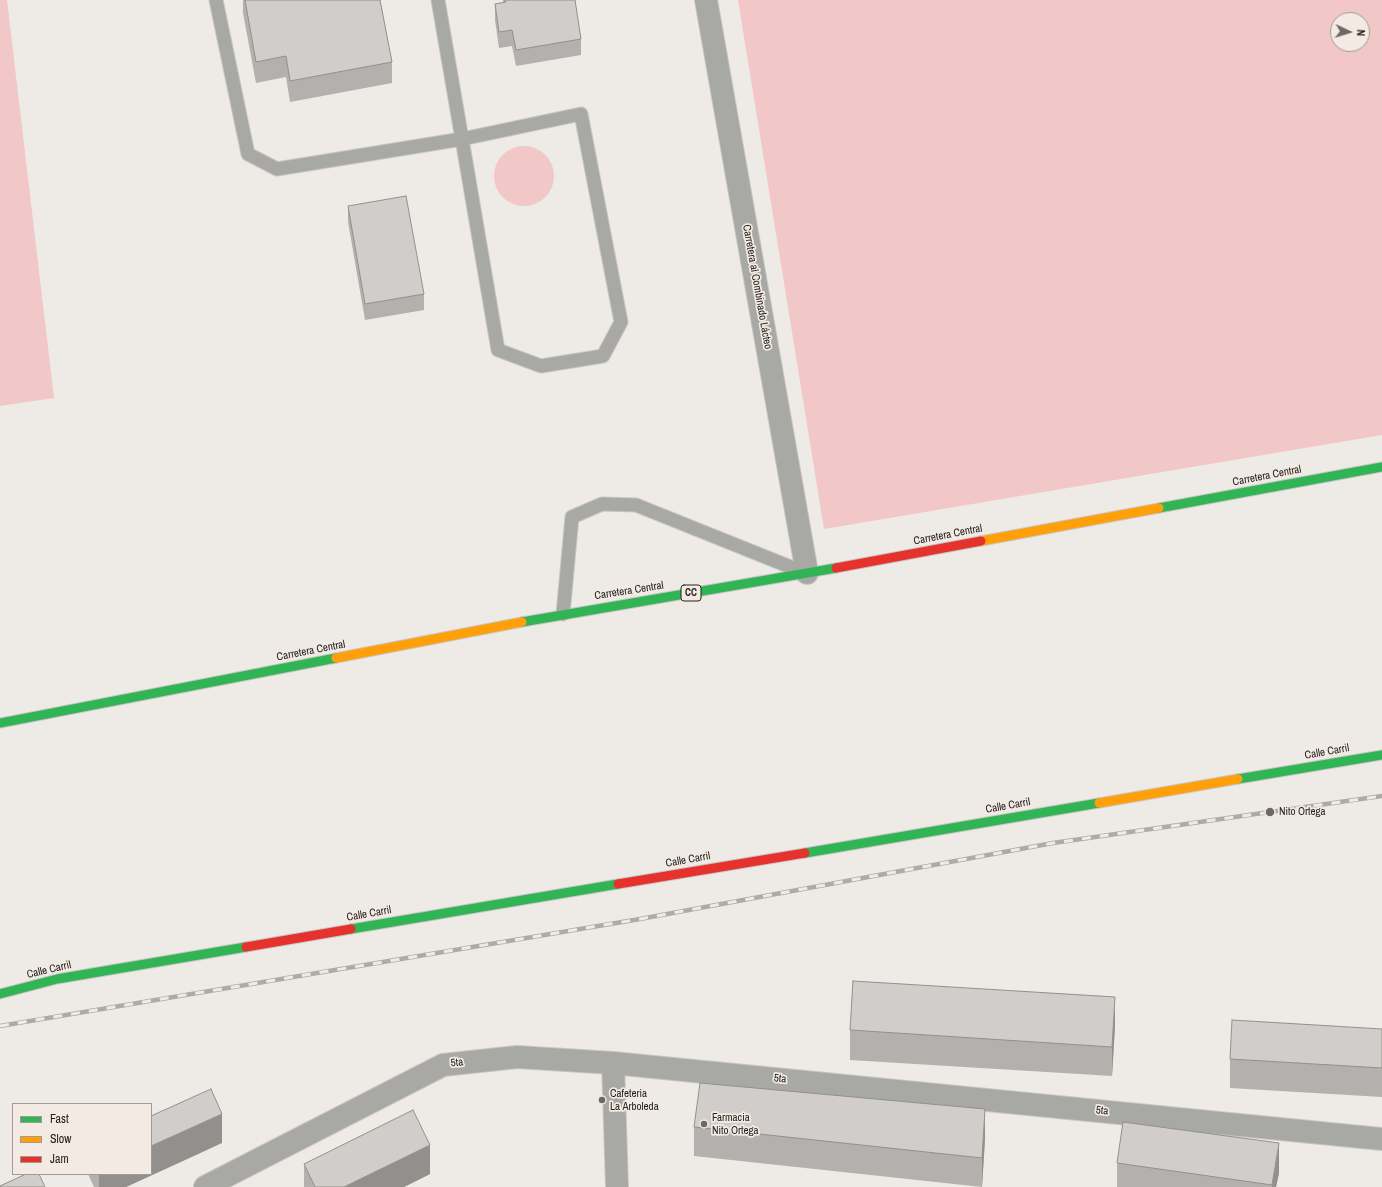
<!DOCTYPE html>
<html>
<head>
<meta charset="utf-8">
<style>
	body { margin:0 }
	#map { position:relative; width:1382px; height:1187px; overflow:hidden; background:#eeeae6; font-family:"Archivo Narrow",sans-serif }
	canvas { display:block }
	.legend { position:absolute; left:12px; top:1103px; width:140px; height:72px; box-sizing:border-box; background:#f2eae3; border:1px solid #a09a95; margin:0; padding:5px 7px; list-style:none; font-size:12px; color:#25221f }
	.legend li { display:flex; align-items:center; gap:8px; height:20px }
	.legend b { width:20px; border:1px solid #a09a95 }
	.north { position:absolute; left:1330px; top:12px; width:40px; height:40px; box-sizing:border-box; background:#f2eae3; border:1px solid #a09a95; border-radius:50%; rotate:94deg; font-size:11px; font-weight:700; line-height:16px; text-align:center; color:#25221f }
	.north::after { content:''; display:block; margin:auto; width:14px; height:18px; background:#6b6865; clip-path:polygon(50% 0,100% 100%,50% 72%,0 100%) }
</style>
</head>
<body>
<div id="map">
<canvas width="1382" height="1187"></canvas>
<ul class="legend">
<li><b style="height:5px;background:#30b455"></b>Fast</li>
<li><b style="height:5px;background:#ff9f0a"></b>Slow</li>
<li><b style="height:5px;background:#e5322d"></b>Jam</li>
</ul>
<div class="north">N</div>
</div>
<script>
const context = document.querySelector('canvas').getContext('2d');
context.lineJoin = 'round';
function fill(path, color) {
  context.fillStyle = color;
  context.fill(path, 'evenodd');
}
function shape(rows) {
  const path = new Path2D();
  for (const r of rows) {
    if (r.length === 3) {
      path.moveTo(r[0] + r[2], r[1]);
      path.arc(r[0], r[1], r[2], 0, 2 * Math.PI);
      continue;
    }
    path.moveTo(r[0], r[1]);
    for (let i = 2; i < r.length; i += 2) path.lineTo(r[i], r[i + 1]);
  }
  return path;
}
function stroke(path, color, width, dash) {
  context.strokeStyle = color;
  context.lineWidth = width;
  context.lineCap = dash ? 'butt' : 'round';
  context.setLineDash(dash || []);
  context.stroke(path);
}
function write(font, color, halo, rows, align = 'center') {
  context.font = font + ' "Archivo Narrow",sans-serif';
  context.lineWidth = 3.5;
  context.setLineDash([]);
  context.textBaseline = 'middle';
  context.strokeStyle = halo;
  context.fillStyle = color;
  for (const [text, x, y, turn = 0] of rows) {
    context.save();
    context.translate(x, y);
    context.rotate((+turn || 0) * Math.PI / 180);
    context.textAlign = isNaN(turn) ? turn : align;
    if (halo) context.strokeText(text, 0, 0);
    context.fillText(text, 0, 0);
    context.restore();
  }
}
fill(shape([
	[0,0,7,0,54,398,0,406],
	[738,0,1382,0,1382,435,824,529],
	[1338,20,1362,20,1362,44,1338,44],
	[524,176,30]
]), '#f2c7c7');
const lane = shape([
	[216,0,248,154,277,169,462,139,581,114,621,322,603,356,541,366,498,350,462,139,438,0],
	[563,614,572,517,602,504,636,505,803,572]
]);
const street = shape([
	[706,0,807,573],
	[613,1063,617,1187],
	[205,1187,443,1065,517,1057,613,1063,1382,1139]
]);
const fast = shape([
	[1159,508,1382,467],
	[522,622,836,568],
	[0,723,336,658],
	[1238,779,1382,755],
	[805,853,1099,803],
	[351,929,618,884],
	[0,994,57,979,246,947]
]);
const slow = shape([
	[981,541,1159,508],
	[336,658,522,622],
	[1099,803,1238,779]
]);
const jam = shape([
	[836,568,981,541],
	[618,884,805,853],
	[246,947,351,929]
]);
stroke(lane, '#c9c6c3', 15);
stroke(street, '#c9c6c3', 24);
stroke(fast, '#c9c6c3', 11);
stroke(slow, '#c9c6c3', 11);
stroke(jam, '#c9c6c3', 11);
stroke(lane, '#a8a8a5', 13);
stroke(street, '#a8a8a5', 22);
stroke(fast, '#30b455', 9);
stroke(slow, '#ff9f0a', 9);
stroke(jam, '#e5322d', 9);
const rail = shape([
	[0,1026,640,919,1053,843,1382,796]
]);
stroke(rail, '#adaaa8', 4.5);
stroke(rail, '#f2eae3', 3, [9]);
fill(shape([
	[243,0,380,0,392,62,392,83,290,102,286,77,256,83,243,13],
	[503,0,575,0,581,39,581,55,516,66,512,46,499,48,495,20,495,4,503,3],
	[348,206,424,294,424,310,365,320,348,222],
	[1115,1026,1112,1076,850,1060,850,1030],
	[1382,1029,1382,1097,1230,1088,1230,1059],
	[694,1127,985,1139,982,1187,694,1156],
	[222,1143,126,1187,94,1187,88,1174,151,1174],
	[1117,1163,1279,1173,1276,1187,1117,1187],
	[304,1164,430,1174,404,1187,304,1187]
]), '#b4b0ae');
fill(shape([
	[1115,997,1115,1026,1112,1076,1112,1047],
	[985,1109,985,1139,982,1187,982,1158],
	[222,1114,222,1143,126,1187,99,1187,99,1174,151,1174,151,1146],
	[1279,1143,1279,1173,1276,1187,1272,1187],
	[430,1145,430,1174,404,1187,344,1187]
]), '#92908d');
const building = shape([
	[245,0,380,0,392,62,290,81,286,56,256,62,245,0],
	[505,0,575,0,581,39,516,50,512,30,499,32,495,4,506,2,505,0],
	[406,196,424,294,365,304,348,206,406,196],
	[853,981,1115,997,1112,1047,850,1030,853,981],
	[1232,1020,1382,1029,1382,1068,1230,1059,1232,1020],
	[700,1083,985,1109,982,1158,694,1127,700,1083],
	[211,1089,222,1114,151,1146,151,1116,211,1089],
	[413,1110,430,1145,344,1187,315,1187,304,1164,413,1110],
	[1123,1122,1279,1143,1272,1185,1117,1163,1123,1122],
	[26,1174,39,1174,45,1187,0,1187,0,1186,26,1174]
]);
fill(building, '#d1cdca');
stroke(building, '#92908d', 1);
for (const [x, y, r, color] of [
	[1270,812,5,"#6b6865"],
	[602,1100,4,"#6b6865"],
	[704,1124,4,"#6b6865"]
]) {
  const dot = new Path2D();
  dot.arc(x, y, r, 0, 2 * Math.PI);
  context.fillStyle = color;
  context.fill(dot);
  stroke(dot, '#f2eae3', 1.5);
}
for (const [x, y, w] of [
	[691,593,20]
]) {
  const box = new Path2D();
  box.roundRect(x - w / 2, y - 8, w, 16, 3);
  context.fillStyle = '#f2eae3';
  context.fill(box);
  stroke(box, '#25221f', 1);
}
write('bold 10px', '#25221f', null, [
	["CC",691,593]
]);
write('11px', '#25221f', '#f2eae3', [
	["Carretera al Combinado Lácteo",757,287,80],
	["Carretera Central",1267,476,-11],
	["Carretera Central",948,535,-11],
	["Carretera Central",629,591,-9],
	["Carretera Central",311,651,-11],
	["Calle Carril",1327,752,-10],
	["Calle Carril",1008,806,-10],
	["Calle Carril",688,860,-10],
	["Calle Carril",369,914,-10],
	["Calle Carril",49,970,-13],
	["5ta",457,1063,-6],
	["5ta",780,1079,6],
	["5ta",1102,1111,6]
]);
write('11px', '#25221f', '#f2eae3', [
	["Nito Ortega",1279,812],
	["Cafeteria",610,1094],
	["La Arboleda",610,1107],
	["Farmacia",712,1118],
	["Nito Ortega",712,1131]
], 'left');
</script>
</body>
</html>
